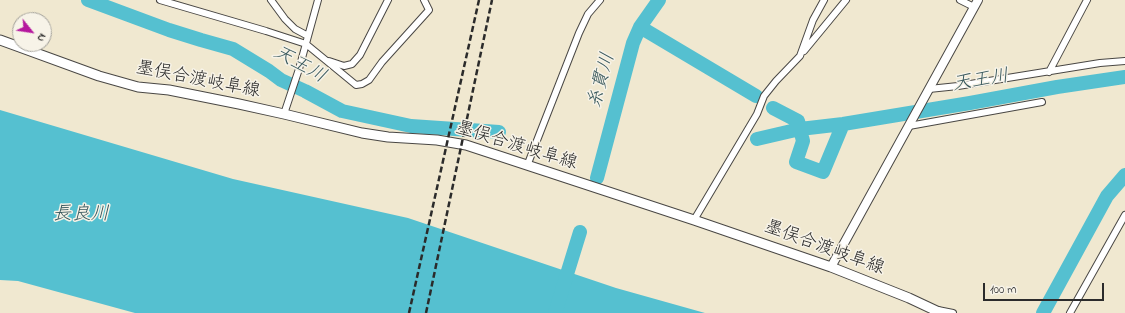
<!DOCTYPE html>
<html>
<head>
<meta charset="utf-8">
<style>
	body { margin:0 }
	#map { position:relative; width:1125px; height:313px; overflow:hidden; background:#f0e8d0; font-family:"Indie Flower",sans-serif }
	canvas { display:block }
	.north { position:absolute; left:12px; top:12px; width:40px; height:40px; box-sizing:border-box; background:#f7f3e8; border:1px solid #a5a39c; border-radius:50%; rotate:120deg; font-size:11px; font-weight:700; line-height:16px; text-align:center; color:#2b2b2b }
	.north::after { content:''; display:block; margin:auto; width:14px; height:18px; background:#b5179e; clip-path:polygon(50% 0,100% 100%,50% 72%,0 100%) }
	.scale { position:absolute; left:983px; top:283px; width:121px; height:18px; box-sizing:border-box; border:2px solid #2b2b2b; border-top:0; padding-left:5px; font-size:12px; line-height:14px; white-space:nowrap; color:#2b2b2b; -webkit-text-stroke:3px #f7f3e8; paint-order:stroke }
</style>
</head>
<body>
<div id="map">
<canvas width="1125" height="313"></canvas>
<div class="north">N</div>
<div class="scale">100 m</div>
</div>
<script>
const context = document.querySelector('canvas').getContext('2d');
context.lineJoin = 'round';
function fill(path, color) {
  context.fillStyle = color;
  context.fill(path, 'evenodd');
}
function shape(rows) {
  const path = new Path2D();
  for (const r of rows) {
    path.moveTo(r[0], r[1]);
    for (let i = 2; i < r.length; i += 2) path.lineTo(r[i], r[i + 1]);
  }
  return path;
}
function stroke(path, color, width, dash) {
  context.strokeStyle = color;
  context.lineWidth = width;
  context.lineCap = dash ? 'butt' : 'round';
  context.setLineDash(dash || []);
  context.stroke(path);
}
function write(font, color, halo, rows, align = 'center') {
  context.font = font + ' "Indie Flower","Klee One",sans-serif';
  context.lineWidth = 3;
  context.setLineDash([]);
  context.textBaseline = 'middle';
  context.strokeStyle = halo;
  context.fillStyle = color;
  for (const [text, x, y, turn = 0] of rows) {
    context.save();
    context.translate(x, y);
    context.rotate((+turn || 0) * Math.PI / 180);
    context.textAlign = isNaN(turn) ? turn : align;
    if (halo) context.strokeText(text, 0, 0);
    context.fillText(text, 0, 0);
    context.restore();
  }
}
fill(shape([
	[0,110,233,179,408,218,616,288,705,313,135,313,18,281,0,280]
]), '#55c0d0');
stroke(shape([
	[88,0,169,30,201,40,233,49,269,71,281,80,305,91,342,111,411,126,499,132],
	[640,27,756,96],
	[773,108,798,121,803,141,796,162,823,172,843,124],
	[757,139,800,129,843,124,970,103,1057,87,1125,77],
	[597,178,633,43,640,27,659,0],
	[555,313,580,232],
	[1043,313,1107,196,1125,175]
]), '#55c0d0', 14);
const minor = shape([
	[160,0,266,31,306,44,356,85,362,84,369,80,382,62,429,10,424,0],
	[271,0,285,19,295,29,308,36],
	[960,0,974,7],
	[804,51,846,0],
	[329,61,344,66,352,64,360,55,388,0],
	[1049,72,1087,0],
	[929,89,958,86,1100,63,1125,61],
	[284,114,299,69,318,0],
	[909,126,1042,102],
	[527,166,579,33,588,14,600,0],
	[694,220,757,114,764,96,776,81,800,56,813,20,824,0],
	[938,310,953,313],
	[1070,313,1125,215]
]);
const tertiary = shape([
	[831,267,978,0]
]);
const secondary = shape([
	[0,40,99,76,138,87,169,90,239,104,284,114,362,133,388,137,437,140,466,145,694,220,831,267,909,298,941,313]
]);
stroke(minor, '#494744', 8);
stroke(tertiary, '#494744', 10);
stroke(secondary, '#494744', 11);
stroke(minor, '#fff', 6);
stroke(tertiary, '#fff', 8);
stroke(secondary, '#fff', 9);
stroke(shape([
	[409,313,479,0],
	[426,313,492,0]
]), '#2b2b2b', 2.5, [6, 3]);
write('18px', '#2b2b2b', '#f7f3e8', [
	["墨俣合渡岐阜線",198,81,11],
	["墨俣合渡岐阜線",516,147,17],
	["墨俣合渡岐阜線",824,249,20]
]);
write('italic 19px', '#38585d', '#f7f3e8', [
	["天王川",299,66,29],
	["糸貫川",603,81,-75],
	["天王川",981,82,-9],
	["長良川",81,216]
]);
</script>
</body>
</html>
